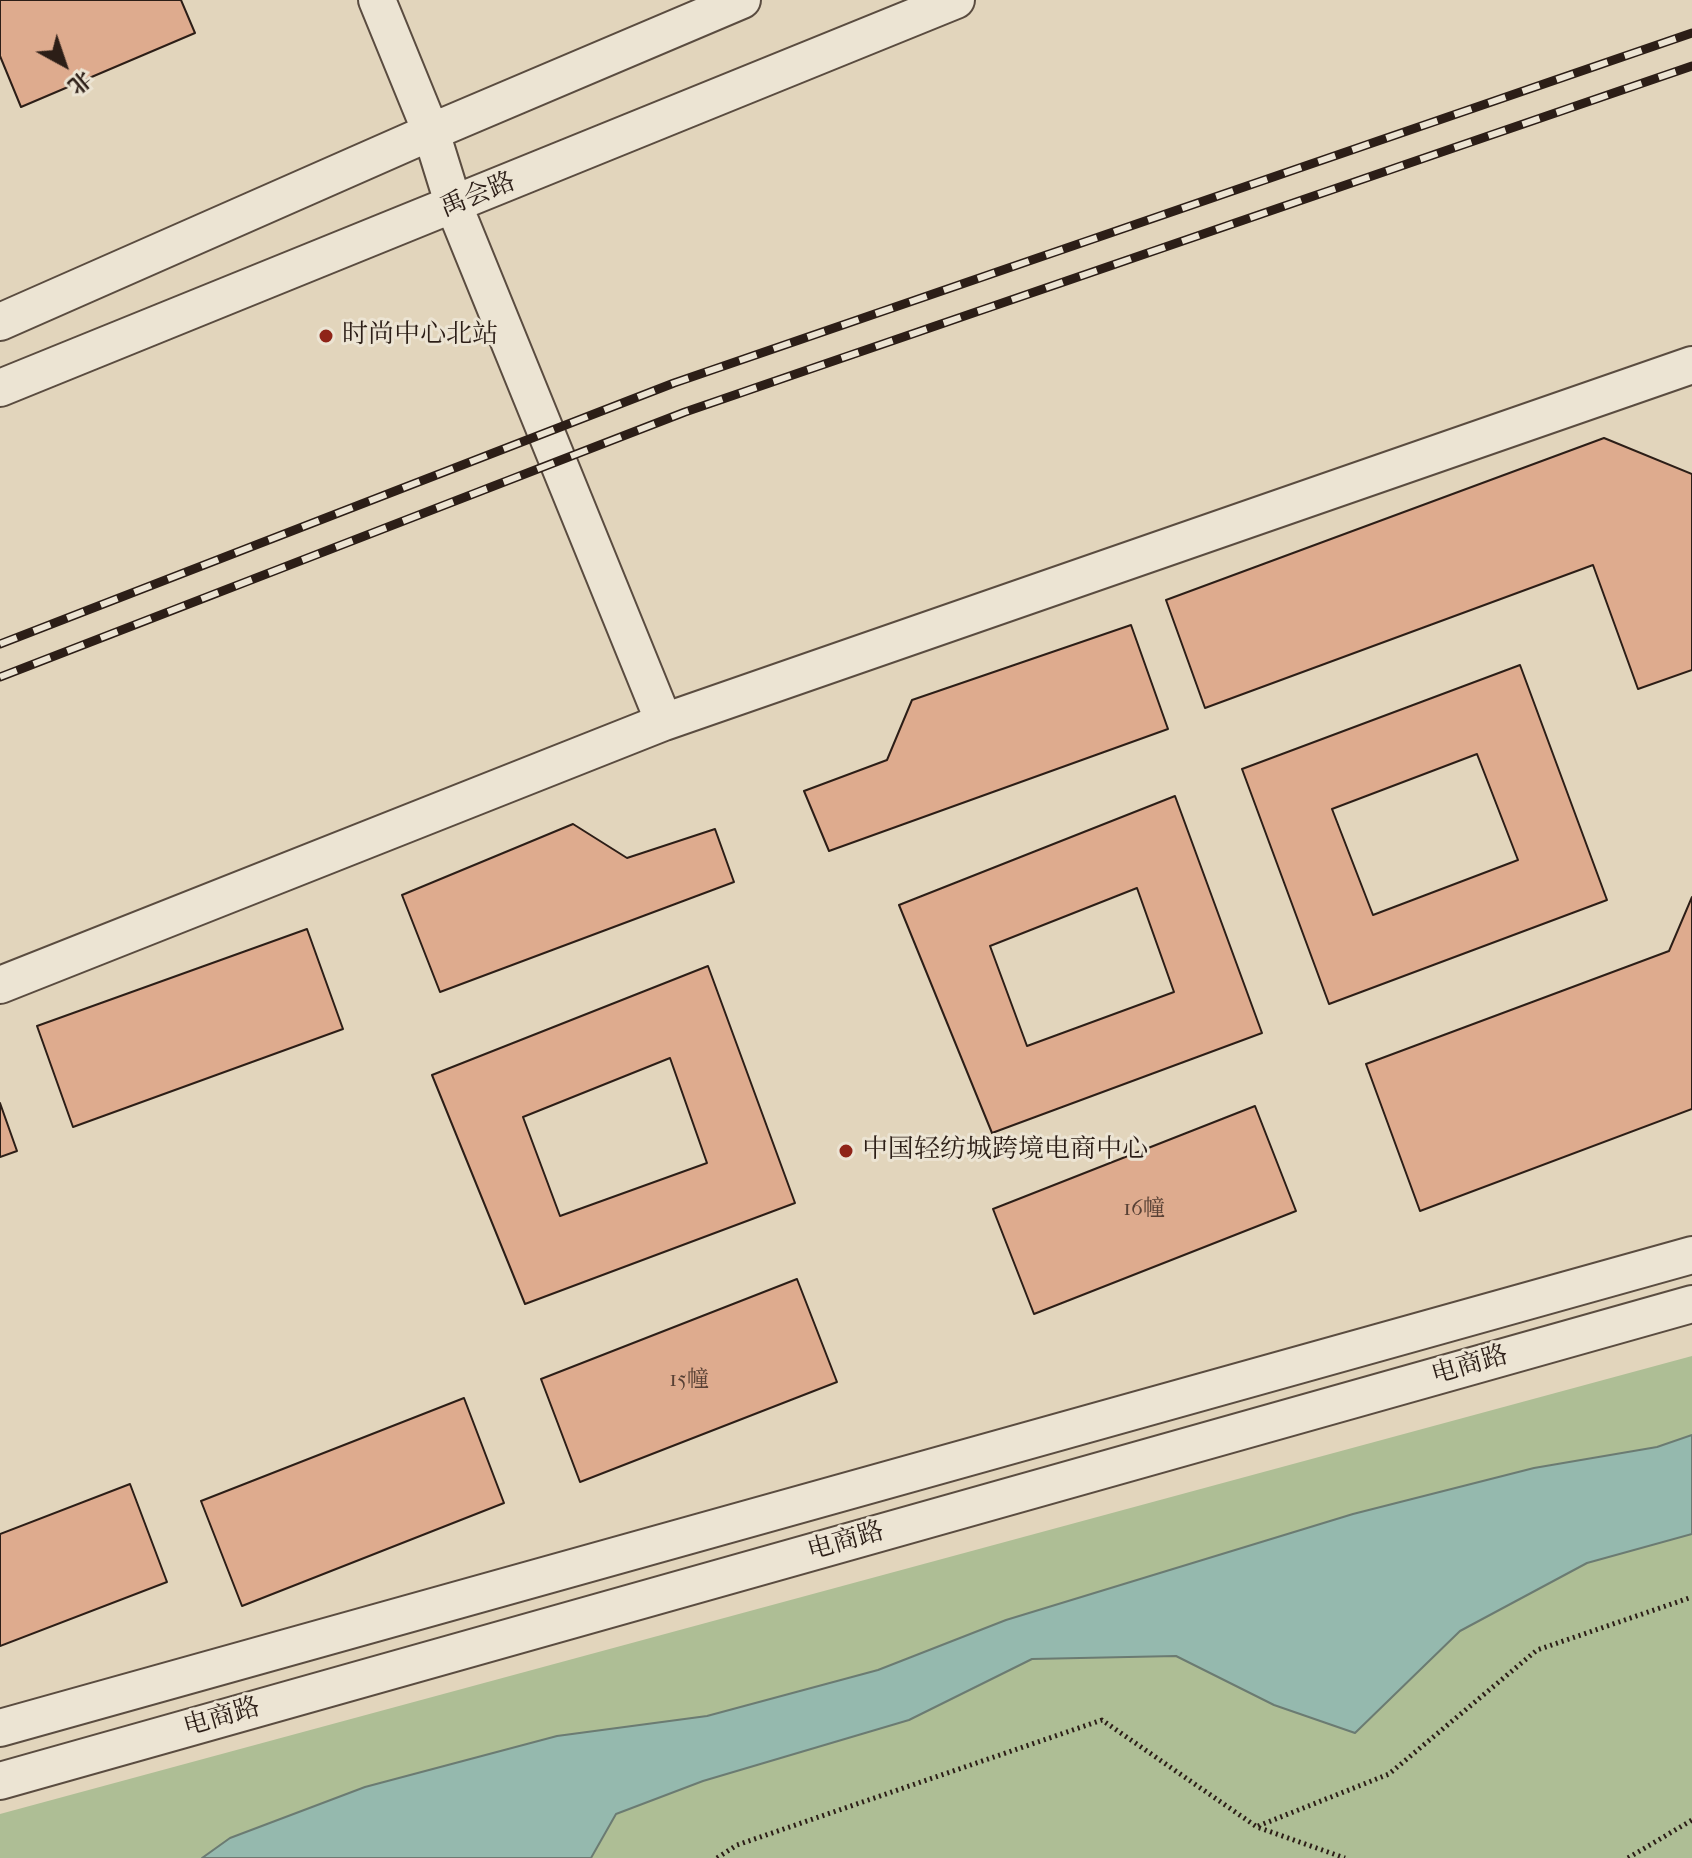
<!DOCTYPE html>
<html>
<head>
<meta charset="utf-8">
<style>
	body { margin:0 }
	#map { position:relative; width:1692px; height:1858px; overflow:hidden; background:#e2d5bc; font-family:"IM FELL French Canon","Noto Serif SC",serif }
	canvas { display:block }
	.north { position:absolute; left:24px; top:24px; width:80px; height:80px; -webkit-text-stroke:6px #ece4d3; paint-order:stroke; rotate:140deg; font-size:22px; font-weight:700; line-height:32px; text-align:center; color:#2c1e17 }
	.north::after { content:''; display:block; margin:auto; width:28px; height:36px; background:#2c1e17; clip-path:polygon(50% 0,100% 100%,50% 72%,0 100%) }
</style>
</head>
<body>
<div id="map">
<canvas width="1692" height="1858"></canvas>
<div class="north">北</div>
</div>
<script>
const context = document.querySelector('canvas').getContext('2d');
context.lineJoin = 'round';
function fill(path, color) {
  context.fillStyle = color;
  context.fill(path, 'evenodd');
}
function shape(rows) {
  const path = new Path2D();
  for (const r of rows) {
    path.moveTo(r[0], r[1]);
    for (let i = 2; i < r.length; i += 2) path.lineTo(r[i], r[i + 1]);
  }
  return path;
}
function stroke(path, color, width, dash) {
  context.strokeStyle = color;
  context.lineWidth = width;
  context.lineCap = dash ? 'butt' : 'round';
  context.setLineDash(dash || []);
  context.stroke(path);
}
function write(font, color, halo, rows, align = 'center') {
  context.font = font + ' "IM FELL French Canon","Noto Serif SC",serif';
  context.lineWidth = 6;
  context.setLineDash([]);
  context.textBaseline = 'middle';
  context.strokeStyle = halo;
  context.fillStyle = color;
  for (const [text, x, y, turn = 0] of rows) {
    context.save();
    context.translate(x, y);
    context.rotate((+turn || 0) * Math.PI / 180);
    context.textAlign = isNaN(turn) ? turn : align;
    if (halo) context.strokeText(text, 0, 0);
    context.fillText(text, 0, 0);
    context.restore();
  }
}
fill(shape([
	[1692,1356,1692,1858,0,1858,0,1814]
]), '#aebe95');
const water = shape([
	[1692,1435,1692,1534,1587,1563,1460,1631,1355,1733,1274,1705,1176,1656,1032,1659,909,1720,703,1781,616,1814,591,1858,202,1858,230,1838,365,1787,557,1736,707,1716,878,1670,1006,1620,1353,1514,1534,1468,1657,1447,1692,1435]
]);
fill(water, '#95b9ae');
stroke(water, '#6b7b72', 2);
const building = shape([
	[0,0,181,0,195,33,21,107,0,56,0,0],
	[1604,438,1692,474,1692,670,1638,689,1593,565,1205,708,1166,600,1604,438],
	[1131,625,1168,729,829,851,804,791,887,760,912,700,1131,625],
	[1520,665,1607,900,1329,1004,1242,769,1520,665],
	[1477,754,1518,860,1373,915,1332,809,1477,754],
	[1175,796,1262,1033,992,1133,899,905,1175,796],
	[1137,888,1174,992,1027,1046,990,946,1137,888],
	[573,824,627,858,715,829,734,882,440,992,402,895,573,824],
	[1692,897,1692,1109,1420,1211,1366,1064,1669,951,1692,897],
	[307,929,343,1029,73,1127,37,1026,307,929],
	[708,966,795,1203,525,1304,432,1075,708,966],
	[670,1058,707,1163,560,1216,523,1117,670,1058],
	[0,1103,17,1151,0,1157,0,1103],
	[1255,1106,1296,1211,1034,1314,993,1209,1255,1106],
	[797,1279,837,1382,580,1482,541,1379,797,1279],
	[464,1398,504,1503,242,1606,201,1501,464,1398],
	[130,1484,167,1582,0,1646,0,1534,130,1484]
]);
fill(building, '#deab8e');
stroke(building, '#2c1e17', 2);
const minor = shape([
	[377,0,431,132,454,206,664,722],
	[0,322,431,132,742,0],
	[0,388,956,0],
	[0,985,664,722,1692,365],
	[0,1728,1692,1255],
	[0,1781,1692,1304]
]);
stroke(minor, '#5a4c40', 40);
stroke(shape([
	[1258,1826,1389,1774,1537,1650,1692,1597],
	[717,1858,737,1845,1102,1720,1257,1827,1345,1858],
	[1628,1858,1692,1820]
]), '#2c1e17', 5, [2, 4]);
stroke(minor, '#ece4d3', 36);
const rail = shape([
	[0,644,674,383,1692,33],
	[0,677,685,412,1692,66]
]);
stroke(rail, '#2c1e17', 9);
stroke(rail, '#ece4d3', 6, [18]);
for (const [x, y, r, color] of [
	[326,336,8,"#8f2418"],
	[846,1151,8,"#8f2418"]
]) {
  const dot = new Path2D();
  dot.arc(x, y, r, 0, 2 * Math.PI);
  context.fillStyle = color;
  context.fill(dot);
  stroke(dot, '#ece4d3', 3);
}
write('22px', '#584135', null, [
	["16幢",1144,1210],
	["15幢",689,1381]
]);
write('26px', '#2c1e17', '#ece4d3', [
	["禹会路",478,196,-22],
	["电商路",1470,1366,-16],
	["电商路",846,1542,-16],
	["电商路",222,1718,-16]
]);
write('26px', '#2c1e17', '#ece4d3', [
	["时尚中心北站",342,336],
	["中国轻纺城跨境电商中心",862,1151]
], 'left');
</script>
</body>
</html>
